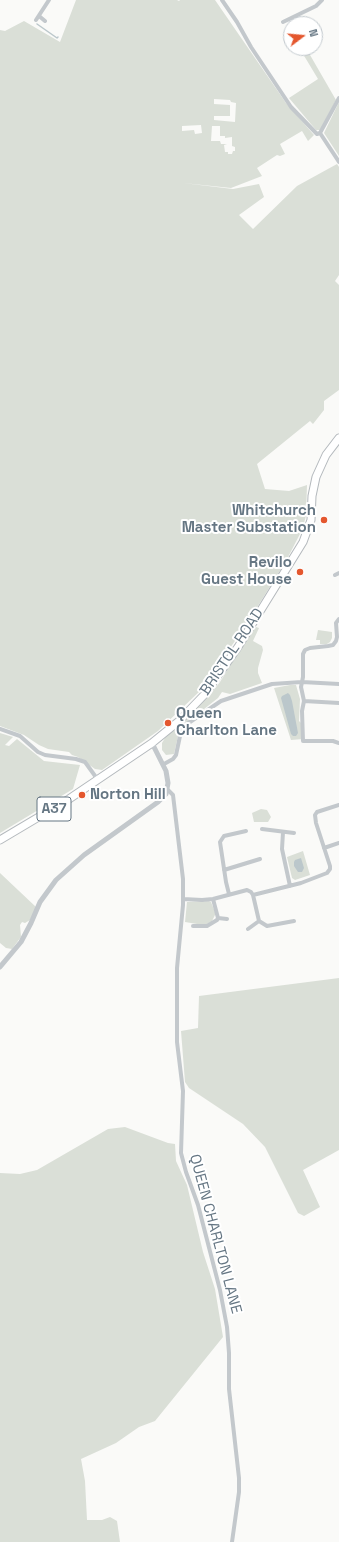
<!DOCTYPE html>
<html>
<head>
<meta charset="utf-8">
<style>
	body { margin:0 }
	#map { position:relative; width:339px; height:1542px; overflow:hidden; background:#fafaf8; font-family:"Space Grotesk",sans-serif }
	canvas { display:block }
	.north { position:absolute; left:283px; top:16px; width:40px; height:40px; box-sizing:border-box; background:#fff; border:1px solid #c1c8cd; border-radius:50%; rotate:74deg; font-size:11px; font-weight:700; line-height:16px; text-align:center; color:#657683 }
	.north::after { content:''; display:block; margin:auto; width:14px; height:18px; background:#e4572e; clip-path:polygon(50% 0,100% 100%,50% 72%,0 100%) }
</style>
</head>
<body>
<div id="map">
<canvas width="339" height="1542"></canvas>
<div class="north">N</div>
</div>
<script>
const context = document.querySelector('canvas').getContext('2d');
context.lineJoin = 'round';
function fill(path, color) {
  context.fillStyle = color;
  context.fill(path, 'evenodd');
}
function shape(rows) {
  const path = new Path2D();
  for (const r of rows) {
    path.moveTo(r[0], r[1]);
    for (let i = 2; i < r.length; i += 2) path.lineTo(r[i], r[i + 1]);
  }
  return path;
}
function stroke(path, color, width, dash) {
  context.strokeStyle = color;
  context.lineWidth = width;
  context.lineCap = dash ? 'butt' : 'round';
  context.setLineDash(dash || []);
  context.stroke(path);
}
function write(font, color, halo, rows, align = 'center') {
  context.font = font + ' "Space Grotesk",sans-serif';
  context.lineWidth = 4;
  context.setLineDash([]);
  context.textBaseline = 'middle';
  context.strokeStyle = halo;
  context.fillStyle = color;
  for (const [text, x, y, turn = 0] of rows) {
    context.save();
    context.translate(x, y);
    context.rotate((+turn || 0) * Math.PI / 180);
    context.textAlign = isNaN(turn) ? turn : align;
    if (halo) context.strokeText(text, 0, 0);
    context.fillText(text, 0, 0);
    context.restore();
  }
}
fill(shape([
	[76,0,177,0,179,1,180,0,215,0,286,103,314,135,308,141,302,131,280,144,285,154,280,156,277,155,257,168,262,176,231,188,183,183,233,189,259,184,264,197,239,215,253,229,297,186,337,164,339,167,339,275,335,281,339,285,339,390,324,401,324,410,313,424,310,421,257,464,265,489,289,491,307,485,306,516,302,530,286,561,246,625,201,690,158,731,102,770,95,769,78,757,72,755,69,752,48,749,39,745,24,735,0,726,0,30,5,31,24,21,60,42],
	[214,99,230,100,231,102,236,103,235,122,214,120,214,116,230,116,230,105,214,104],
	[201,125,202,133,195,134,194,130,182,131,182,126],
	[212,126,220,126,220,136,225,136,225,138,232,137,232,146,235,147,235,151,233,151,232,154,228,154,228,152,225,152,224,145,227,144,221,144,220,141,211,141],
	[301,48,306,48,336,100,320,130,316,130,289,98,318,79,300,49],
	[339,102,339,156,324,133],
	[256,627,259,628,253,641,262,646,263,650,258,668,258,673,262,683,230,694,222,692,218,698,184,725,178,736,174,754,166,755,162,750,162,743,165,738,208,697,220,682,252,629],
	[318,630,332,632,332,638,330,642,327,644,320,644,320,640,316,640],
	[290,685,296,685,300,699,299,721,301,723,303,739,291,740,274,688],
	[0,733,13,737,5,745,9,746,17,739,44,761,80,765,73,789,0,833],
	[261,809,267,810,271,817,268,822,254,822,252,813],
	[303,851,310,875,295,880,292,878,287,857],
	[0,873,36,907,30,920,25,923,22,922,20,925,21,937,12,949,6,948,0,943],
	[209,901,211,902,215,912,215,915,212,921,207,924,203,925,185,922,187,902],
	[339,978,339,1150,303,1170,320,1207,304,1216,298,1213,265,1147,243,1124,189,1088,185,1082,181,1031,198,1028,199,996],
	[125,1127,168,1143,175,1144,176,1161,187,1185,203,1252,215,1289,223,1337,155,1421,139,1427,116,1443,81,1459,85,1481,87,1520,102,1520,110,1517,117,1521,120,1542,0,1542,0,1173,20,1174,37,1170,108,1129]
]), '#dadfd7');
fill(shape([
	[288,693,290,695,292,701,298,733,296,736,293,736,291,734,281,698,282,696],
	[301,858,304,868,302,872,298,872,294,866,294,862,295,860]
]), '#bbc7cb');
stroke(shape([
	[37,24,57,38,58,37]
]), '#bbc7cb', 1.5);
const trunk = shape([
	[0,840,69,799,152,743,179,721,205,694,238,647,303,542,311,520,312,496,316,477,326,455,339,438]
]);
stroke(trunk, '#b4b9bd', 9);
stroke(shape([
	[222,0,237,22,251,47,291,107,315,132,317,134,320,133],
	[39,16,45,21],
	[36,20,49,0],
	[283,22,316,6,322,0],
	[320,133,339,98],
	[320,133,339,162],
	[335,575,339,573],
	[339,619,336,623,337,637,336,641,333,645,328,646,310,648,305,650,303,654,303,677,301,687,304,701,339,703],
	[304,701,302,711,303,741,333,741,339,743],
	[0,729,20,736,38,752,45,755,76,759,85,762,98,780],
	[164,764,173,759,176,755,180,736,187,724,221,701,272,684,302,682,339,684],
	[168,790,173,795,183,879,183,905,177,968,177,1042,183,1091,181,1153,186,1172,198,1205,220,1290,227,1327,229,1353,229,1389,239,1478,239,1492,232,1542],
	[262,829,294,833],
	[283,832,282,849,290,886],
	[324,848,339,843],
	[224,870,260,859],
	[229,894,226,882,220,842,224,836,246,831],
	[253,895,259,921],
	[183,899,202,900,213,899,247,890,251,892,253,895,301,883,327,873,330,869,330,866,316,823,315,815,317,812,339,805],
	[218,918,227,919],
	[193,926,207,926,217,920,218,918,213,899],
	[248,929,259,921,267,926,294,921]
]), '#c3c8cc', 4);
stroke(shape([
	[0,967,21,942,31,923,40,902,56,880,84,855,158,802,166,794,168,783,166,771,152,743]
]), '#c3c8cc', 5);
stroke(trunk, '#fff', 7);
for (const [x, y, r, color] of [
	[324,520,4,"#e4572e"],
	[300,572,4,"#e4572e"],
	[168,723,4,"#e4572e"],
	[82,795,4,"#e4572e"]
]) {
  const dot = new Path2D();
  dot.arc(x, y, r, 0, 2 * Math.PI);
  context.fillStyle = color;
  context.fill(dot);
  stroke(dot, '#fff', 1.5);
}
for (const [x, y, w] of [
	[54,809,34]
]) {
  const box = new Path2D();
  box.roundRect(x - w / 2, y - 12, w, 24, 3);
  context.fillStyle = '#fff';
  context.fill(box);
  stroke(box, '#657683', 1);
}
write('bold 14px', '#657683', null, [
	["A37",54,809]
]);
write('bold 15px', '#657683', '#fff', [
	["Whitchurch",316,511],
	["Master Substation",316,528],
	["Revilo",292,563],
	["Guest House",292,580],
	["Queen",176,714,"left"],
	["Charlton Lane",176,731,"left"],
	["Norton Hill",90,795,"left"]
], 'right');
write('15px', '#657683', '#fff', [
	["BRISTOL ROAD",232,652,-56],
	["QUEEN CHARLTON LANE",215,1234,75]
]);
</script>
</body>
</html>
